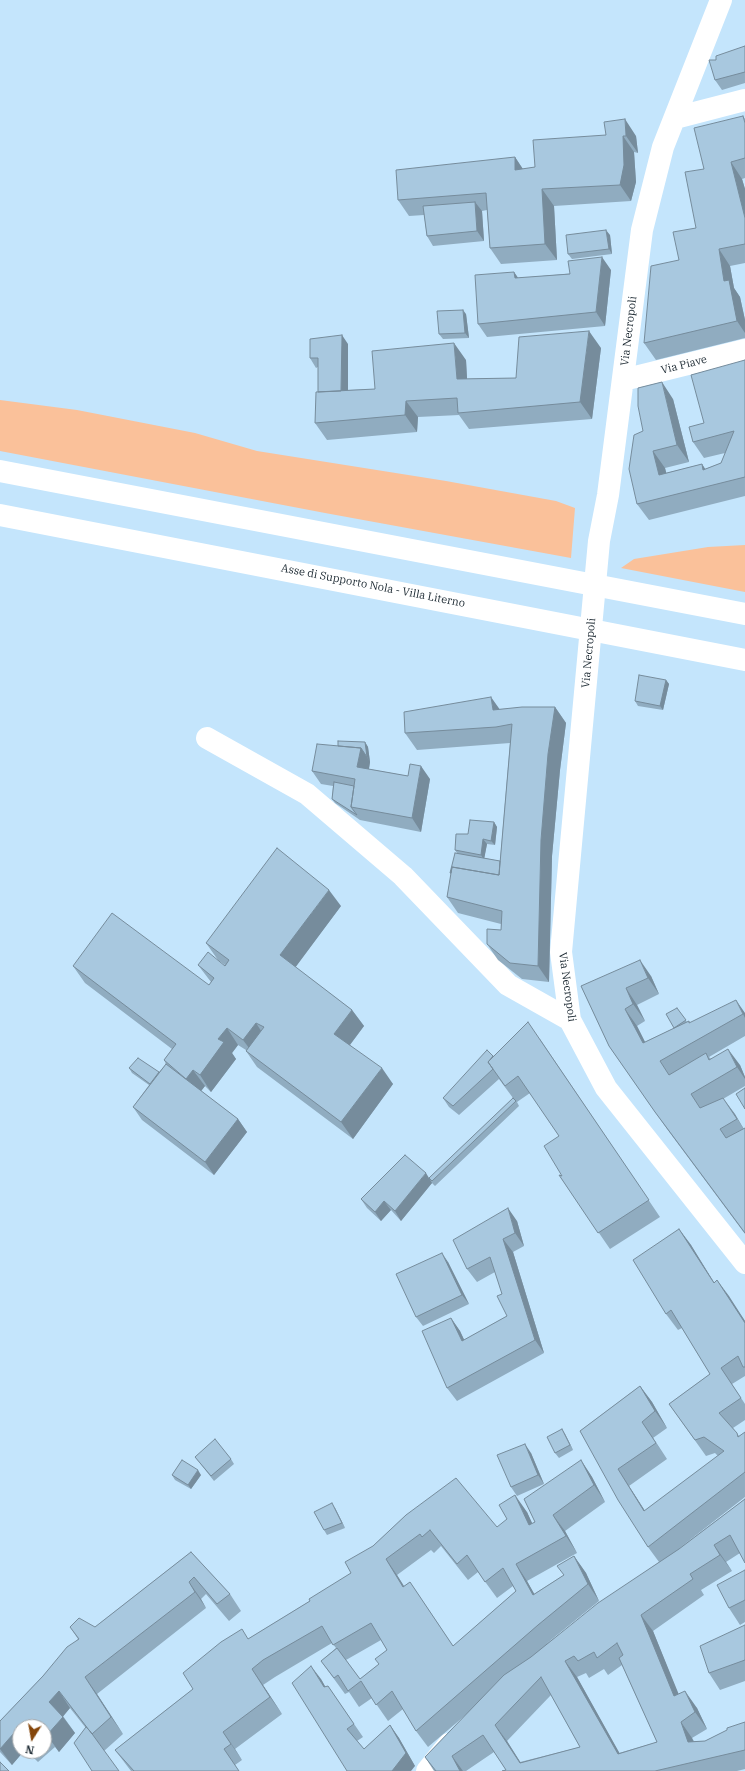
<!DOCTYPE html>
<html>
<head>
<meta charset="utf-8">
<style>
	body { margin:0 }
	#map { position:relative; width:745px; height:1771px; overflow:hidden; background:#c4e5fc; font-family:"IBM Plex Serif",serif }
	canvas { display:block }
	.north { position:absolute; left:12px; top:1719px; width:40px; height:40px; box-sizing:border-box; background:#fff; border:1px solid #a4a9ad; border-radius:50%; rotate:191deg; font-size:11px; font-weight:700; line-height:16px; text-align:center; color:#1b2831 }
	.north::after { content:''; display:block; margin:auto; width:14px; height:18px; background:#85460b; clip-path:polygon(50% 0,100% 100%,50% 72%,0 100%) }
</style>
</head>
<body>
<div id="map">
<canvas width="745" height="1771"></canvas>
<div class="north">N</div>
</div>
<script>
const context = document.querySelector('canvas').getContext('2d');
context.lineJoin = 'round';
function fill(path, color) {
  context.fillStyle = color;
  context.fill(path, 'evenodd');
}
function shape(rows) {
  const path = new Path2D();
  for (const r of rows) {
    path.moveTo(r[0], r[1]);
    for (let i = 2; i < r.length; i += 2) path.lineTo(r[i], r[i + 1]);
  }
  return path;
}
function stroke(path, color, width, dash) {
  context.strokeStyle = color;
  context.lineWidth = width;
  context.lineCap = dash ? 'butt' : 'round';
  context.setLineDash(dash || []);
  context.stroke(path);
}
function write(font, color, halo, rows, align = 'center') {
  context.font = font + ' "IBM Plex Serif",serif';
  context.lineWidth = 3;
  context.setLineDash([]);
  context.textBaseline = 'middle';
  context.strokeStyle = halo;
  context.fillStyle = color;
  for (const [text, x, y, turn = 0] of rows) {
    context.save();
    context.translate(x, y);
    context.rotate((+turn || 0) * Math.PI / 180);
    context.textAlign = isNaN(turn) ? turn : align;
    if (halo) context.strokeText(text, 0, 0);
    context.fillText(text, 0, 0);
    context.restore();
  }
}
fill(shape([
	[0,400,77,410,195,433,257,451,446,481,556,501,575,508,571,558,325,513,0,451],
	[745,545,745,592,621,568,634,559,708,547]
]), '#fac19a');
stroke(shape([
	[721,0,663,147,642,230,608,495,599,541,561,952,570,1020,606,1088,745,1263],
	[675,118,745,100],
	[623,380,745,350],
	[207,738,307,794,403,876,508,985,570,1020],
	[427,1771,449,1744]
]), '#fff', 22);
stroke(shape([
	[0,471,745,614],
	[0,515,745,660]
]), '#fff', 22);
fill(shape([
	[745,46,745,83,722,90,715,80,716,60],
	[743,116,745,119,745,178,742,179,745,189,745,263,730,266,734,288,740,297,745,320,745,338,656,360,644,343,679,260,696,228,704,169],
	[606,135,636,136,638,153,634,152,636,182,631,201,554,206,557,260,501,264,490,248,487,210,482,211,484,241,433,246,427,236,424,215,409,216,398,200,515,157,523,169,535,167],
	[610,235,612,254,572,259,568,254],
	[611,270,605,326,487,337,478,324,514,272,518,278],
	[466,314,469,338,443,339,439,334],
	[348,344,348,390,375,389,466,360,467,379,516,378,601,348,592,419,469,429,459,415,418,417,417,432,327,440,315,423,318,392,318,367,316,368,310,358],
	[745,360,745,496,649,520,637,504,643,431,673,399,689,462,665,468,666,473,702,464,705,469,721,463,725,453,704,458,693,442],
	[666,680,669,684,663,710,638,706,635,701],
	[555,707,566,723,560,770,552,856,549,982,522,979,498,960,487,944,501,930,501,924,458,913,447,897,451,874,450,873,457,853,455,850,468,834,494,822,497,827,495,845,487,844,484,858,500,861,510,743,417,750,405,733,500,709],
	[365,742,368,747,370,762,369,769,408,776,430,779,421,832,360,820,335,803,332,799,333,786,321,784,312,771],
	[341,906,295,967,352,1010,364,1026,350,1045,393,1084,353,1139,257,1067,246,1051,246,1050,238,1045,232,1053,236,1059,211,1092,205,1086,201,1091,238,1119,247,1132,214,1175,142,1120,133,1107,149,1085,132,1073,129,1068,159,1072,166,1064,164,1060,172,1049,85,983,73,966,209,985,211,982,198,965,225,965,218,960,206,943],
	[651,976,659,994,637,1005,645,1021,637,1026,645,1042,674,1028,677,1008,687,1022,689,1021,690,1023,745,1013,745,1036,709,1057,711,1059,740,1065,745,1077,745,1086,723,1099,744,1129,745,1128,745,1234,667,1129,609,1046,581,986],
	[540,1039,660,1217,610,1249,559,1175,562,1176,559,1136,530,1093,517,1102,519,1106,435,1186,432,1183,401,1221,391,1210,381,1221,367,1208,361,1199,429,1178,513,1098,499,1079,459,1115,449,1107,443,1098,493,1056],
	[517,1221,524,1246,513,1252,544,1353,457,1401,447,1388,451,1318,460,1331,464,1340,507,1316,502,1294,495,1272,477,1282,467,1269],
	[679,1229,691,1245,714,1283,717,1280,745,1321,745,1376,732,1384,745,1404,745,1420,733,1428,739,1436,745,1432,745,1497,677,1550,745,1499,740,1553,726,1562,732,1571,701,1590,704,1595,653,1631,678,1694,697,1708,707,1729,692,1738,694,1741,705,1741,745,1722,745,1769,737,1771,502,1771,506,1770,494,1752,466,1771,434,1771,425,1757,468,1713,428,1747,416,1731,403,1709,388,1721,372,1698,359,1707,349,1692,345,1694,321,1661,336,1648,332,1643,275,1677,263,1685,282,1714,235,1749,242,1760,235,1765,239,1771,131,1771,115,1750,193,1689,248,1639,310,1601,351,1573,373,1546,406,1515,497,1527,527,1512,532,1524,535,1522,581,1460,592,1477,605,1502,565,1531,577,1553,527,1581,534,1594,564,1575,574,1556,586,1573,599,1601,546,1644,659,1562,648,1547,580,1431,640,1386,652,1402,667,1428,653,1438,667,1459,629,1486,645,1511,718,1456,715,1453,706,1456,669,1404,710,1374,682,1328,678,1330,666,1314],
	[441,1546,468,1580,478,1572,497,1598,513,1586,516,1591,453,1646,410,1582,404,1586,397,1575,431,1550,434,1553],
	[381,1640,387,1650,379,1664,360,1679,346,1660],
	[622,1665,657,1742,619,1753,577,1677,586,1673,589,1678,604,1669,608,1675],
	[551,1695,580,1747,520,1762,507,1741],
	[448,1262,469,1304,423,1326,416,1317],
	[562,1429,565,1434,573,1450,559,1458,555,1453],
	[531,1453,544,1484,517,1496,511,1487],
	[195,1457,231,1459,234,1464,214,1481],
	[172,1475,201,1475,191,1489,175,1480],
	[335,1508,345,1528,327,1535,324,1530],
	[191,1552,230,1594,241,1611,229,1621,206,1594,201,1599,206,1608,97,1694,123,1734,104,1751,70,1708,63,1716,75,1733,59,1752,55,1747,38,1762,27,1751,44,1751,44,1727,20,1727,20,1751,24,1751,12,1765,0,1752,0,1721,78,1639,70,1627,95,1627],
	[745,1570,745,1622,740,1625,729,1608],
	[745,1625,745,1681,720,1690,709,1673],
	[321,1679,325,1687,328,1686,363,1737,357,1741,364,1749,390,1725,399,1738,415,1766,347,1771]
]), '#90acc0');
fill(shape([
	[625,119,636,136,638,153,626,136],
	[623,136,634,152,636,182,631,201,620,185],
	[515,157,526,174,515,170],
	[731,162,742,179,745,189,745,218],
	[542,189,554,206,557,260,545,244],
	[475,202,482,211,484,241,477,231],
	[606,230,610,235,612,254,609,249],
	[719,249,730,266,734,288,740,297,745,320,745,333,737,321,724,281],
	[602,257,611,270,605,326,596,312],
	[514,272,523,285,515,278],
	[463,310,466,314,469,338,465,333],
	[589,331,601,348,592,419,580,402],
	[342,335,348,344,348,408,341,399],
	[454,343,466,360,468,396,457,379],
	[662,382,673,399,689,462,677,445],
	[406,401,418,417,417,432,405,415],
	[653,451,665,468,671,491,659,475],
	[702,464,713,481,703,470],
	[666,680,669,684,663,710,660,706],
	[491,697,503,714,493,710],
	[555,707,566,723,560,770,552,856,549,982,538,966,541,840,548,754],
	[365,742,368,747,370,762,367,757],
	[361,748,370,762,367,780,357,767],
	[421,766,430,779,421,832,412,818],
	[494,822,497,827,495,845,491,841],
	[483,839,487,844,484,860,481,855],
	[329,890,341,906,292,972,280,955],
	[640,960,651,976,659,994,648,978],
	[626,988,637,1005,645,1021,633,1004],
	[736,1000,745,1013,745,1018],
	[625,1009,637,1026,654,1060,643,1043],
	[352,1010,364,1026,346,1050,334,1034],
	[256,1023,267,1040,255,1056,243,1040],
	[227,1028,238,1045,232,1053,236,1059,211,1092,200,1075,218,1039],
	[728,1049,740,1065,745,1077,745,1079,737,1067],
	[382,1068,393,1084,353,1139,341,1122],
	[193,1070,205,1086,198,1095,186,1079],
	[723,1098,735,1114,745,1131],
	[238,1119,247,1132,214,1175,205,1162],
	[426,1173,432,1183,401,1221,395,1211],
	[384,1201,391,1210,381,1221,375,1212],
	[508,1208,517,1221,524,1246,515,1233],
	[679,1229,691,1245,725,1300,714,1283],
	[503,1239,513,1252,544,1353,535,1340],
	[442,1253,448,1262,469,1304,462,1295],
	[717,1280,729,1296,745,1321,745,1323],
	[451,1318,460,1331,471,1354,462,1341],
	[640,1386,652,1402,667,1428,655,1411],
	[642,1422,653,1438,667,1459,656,1443],
	[562,1429,565,1434,573,1450,570,1445],
	[525,1444,531,1453,544,1484,538,1475],
	[581,1460,592,1477,605,1502,594,1485],
	[618,1469,629,1486,656,1528,644,1511],
	[198,1470,201,1475,191,1489,188,1485],
	[515,1495,527,1512,541,1542,529,1525],
	[332,1503,335,1508,345,1528,342,1523],
	[553,1515,565,1531,577,1553,566,1536],
	[714,1545,726,1562,732,1571,720,1555],
	[574,1556,586,1573,599,1601,588,1584],
	[386,1559,397,1575,415,1604,403,1587],
	[516,1564,527,1581,544,1611,533,1595],
	[189,1582,201,1599,206,1608,195,1592],
	[641,1615,653,1631,686,1712,674,1696],
	[565,1661,577,1677,629,1770,618,1754],
	[311,1666,321,1679,333,1700,324,1687],
	[252,1669,263,1685,282,1714,270,1697],
	[85,1677,97,1694,123,1734,111,1717],
	[59,1691,70,1708,61,1719,49,1702],
	[685,1691,697,1708,707,1729,695,1712],
	[63,1717,75,1733,59,1752,47,1735],
	[681,1722,692,1738,700,1758,688,1742],
	[390,1725,399,1738,415,1766,411,1771,392,1771],
	[495,1725,507,1741,526,1771,520,1763],
	[223,1732,235,1749,242,1760,231,1744],
	[14,1733,20,1742,20,1751,24,1751,12,1765,0,1749],
	[452,1756,463,1771,460,1771]
]), '#768c9c');
const building = shape([
	[745,46,745,72,715,80,709,60,716,60,716,56,745,46],
	[743,116,745,123,745,158,731,162,745,218,745,244,719,249,724,281,729,280,737,321,644,343,651,266,679,260,673,232,696,228,685,172,704,169,694,128,743,116],
	[625,119,626,136,623,136,624,165,620,185,542,189,545,244,490,248,486,193,398,200,396,170,515,157,515,170,535,167,533,140,606,135,604,122,625,119],
	[475,202,477,231,427,236,423,206,475,202],
	[606,230,609,249,568,254,566,235,606,230],
	[602,257,596,312,478,324,475,275,514,272,515,278,570,274,568,261,602,257],
	[463,310,465,333,439,334,437,311,463,310],
	[589,331,580,402,458,413,457,398,406,401,405,415,315,423,316,392,375,389,372,351,454,343,457,379,516,378,519,337,589,331],
	[342,335,341,391,318,392,318,358,310,358,310,339,342,335],
	[745,360,745,477,637,504,629,469,634,435,643,431,638,406,638,388,662,382,677,445,653,451,659,475,702,464,703,470,721,463,734,431,693,442,689,427,704,423,691,375,745,360],
	[639,675,666,680,660,706,635,701,639,675],
	[491,697,493,710,522,707,555,707,548,754,541,840,538,966,510,963,487,944,487,929,501,930,502,911,447,897,452,867,499,875,512,724,496,727,405,733,404,712,491,697],
	[338,741,365,742,367,757,361,748,338,746,338,741],
	[317,744,361,748,357,767,408,776,410,764,421,766,412,818,351,807,355,779,312,771,317,744],
	[334,782,354,786,351,807,357,815,332,799,334,782],
	[470,820,494,822,491,841,483,839,481,855,455,850,456,834,468,834,470,820],
	[277,848,329,890,280,955,352,1010,334,1034,382,1068,341,1122,246,1051,264,1027,256,1023,243,1040,227,1028,218,1039,224,1042,200,1075,193,1070,186,1079,164,1060,176,1044,73,966,112,913,209,985,214,978,198,965,208,952,225,966,229,960,206,943,277,848],
	[455,853,500,861,499,875,452,867,451,873,450,873,455,853],
	[640,960,648,978,626,988,633,1004,625,1009,643,1043,689,1021,689,1023,736,1000,743,1014,660,1061,669,1075,706,1053,709,1060,728,1049,737,1067,691,1094,700,1108,723,1098,737,1119,720,1129,726,1138,745,1128,745,1233,655,1112,609,1046,581,986,640,960],
	[677,1008,686,1020,674,1028,666,1014,677,1008],
	[528,1022,649,1200,598,1233,559,1175,562,1176,544,1146,559,1136,518,1076,505,1086,488,1062,528,1022],
	[487,1050,493,1056,488,1062,493,1069,453,1106,443,1098,487,1050],
	[138,1058,159,1072,150,1084,129,1068,138,1058],
	[166,1064,238,1119,205,1162,133,1107,166,1064],
	[745,1088,745,1109,736,1094,745,1088],
	[513,1098,516,1101,432,1181,429,1178,513,1098],
	[405,1155,426,1173,395,1211,384,1201,375,1212,361,1199,405,1155],
	[508,1208,515,1233,503,1239,535,1340,447,1388,422,1331,451,1318,462,1341,507,1316,497,1296,502,1294,490,1257,467,1269,453,1240,508,1208],
	[679,1229,714,1283,717,1280,745,1323,745,1367,743,1367,738,1356,721,1368,741,1398,719,1413,737,1433,738,1437,745,1432,745,1472,648,1547,618,1500,580,1431,640,1386,655,1411,642,1422,656,1443,618,1469,644,1511,724,1451,704,1437,695,1440,669,1404,710,1374,671,1310,666,1314,633,1260,679,1229],
	[442,1253,462,1295,416,1317,396,1274,442,1253],
	[562,1429,570,1445,555,1453,547,1437,562,1429],
	[215,1439,231,1459,211,1476,195,1457,215,1439],
	[525,1444,538,1475,511,1487,497,1455,525,1444],
	[182,1460,198,1470,188,1485,172,1475,182,1460],
	[581,1460,594,1485,553,1515,566,1536,516,1564,533,1595,564,1575,557,1566,574,1556,588,1584,538,1625,416,1731,392,1691,376,1705,361,1681,348,1691,338,1675,334,1678,321,1661,337,1648,360,1679,379,1664,375,1659,387,1650,371,1623,333,1645,322,1626,263,1660,252,1669,270,1697,223,1732,231,1744,224,1749,239,1771,134,1771,115,1750,193,1689,183,1673,221,1642,242,1629,248,1639,310,1601,309,1599,351,1573,345,1562,373,1546,406,1515,456,1478,497,1527,507,1519,499,1505,515,1495,529,1525,535,1522,524,1499,581,1460],
	[430,1530,457,1564,467,1555,485,1582,503,1568,516,1591,453,1646,410,1582,403,1587,386,1559,420,1534,422,1537,430,1530],
	[745,1499,745,1563,730,1535,714,1545,720,1555,690,1574,693,1579,641,1615,674,1696,685,1691,695,1712,681,1722,688,1742,705,1741,727,1730,727,1728,745,1722,745,1750,655,1771,502,1771,506,1770,483,1735,452,1756,460,1771,436,1771,425,1757,504,1675,531,1657,598,1603,679,1549,745,1499],
	[617,1643,623,1655,619,1658,657,1742,618,1754,565,1661,574,1656,578,1661,594,1652,597,1658,617,1643],
	[541,1677,580,1747,520,1763,495,1725,541,1677],
	[332,1503,342,1523,324,1530,314,1512,332,1503],
	[191,1552,230,1594,217,1604,194,1577,189,1582,195,1592,85,1677,111,1717,92,1734,59,1691,49,1702,63,1717,47,1735,44,1731,44,1727,20,1727,20,1739,14,1733,0,1749,0,1721,43,1676,67,1647,79,1639,70,1627,79,1618,95,1627,191,1552],
	[745,1570,745,1600,729,1608,717,1585,745,1570],
	[745,1625,745,1660,709,1673,700,1646,745,1625],
	[311,1666,324,1687,328,1686,354,1724,347,1729,364,1749,390,1725,406,1753,392,1771,347,1771,292,1683,311,1666],
	[86,1727,90,1731,119,1771,92,1771,74,1743,86,1727],
	[0,1762,9,1771,0,1771,0,1762]
]);
fill(building, '#a8c8df');
stroke(building, '#768c9c', 1);
write('11px', '#1b2831', '#fff', [
	["Via Necropoli",629,331,-83],
	["Via Piave",684,365,-14],
	["Asse di Supporto Nola - Villa Literno",373,586,11],
	["Via Necropoli",589,653,-85],
	["Via Necropoli",567,987,82]
]);
</script>
</body>
</html>
